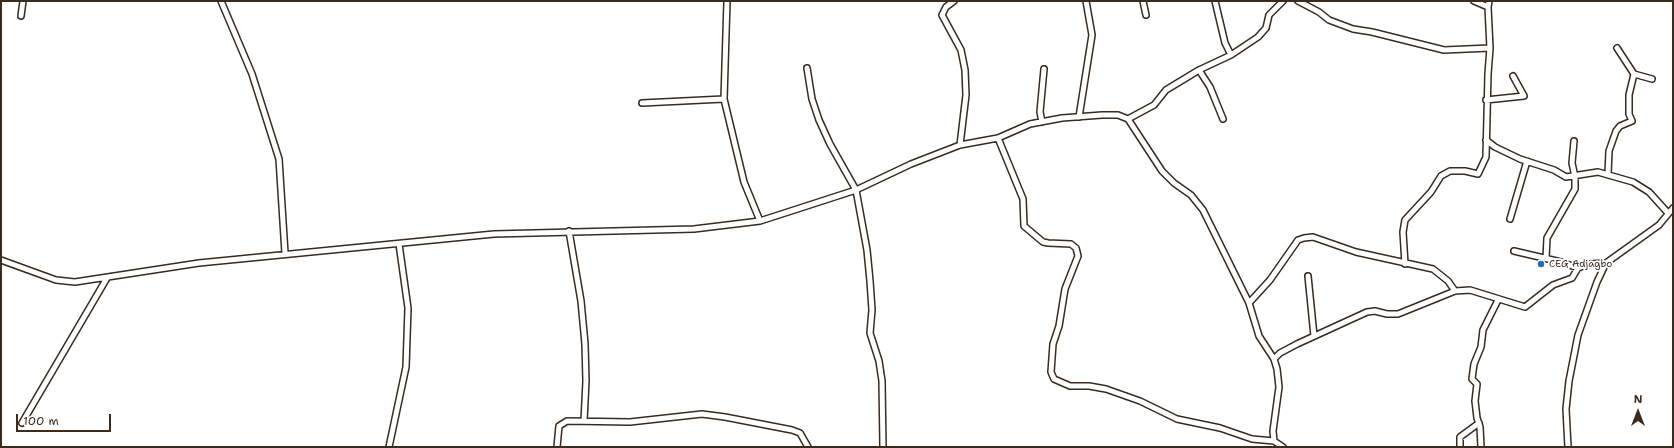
<!DOCTYPE html>
<html>
<head>
<meta charset="utf-8">
<style>
	body { margin:0 }
	#map { position:relative; width:1674px; height:448px; overflow:hidden; background:#fff; font-family:"Shantell Sans",sans-serif }
	canvas { display:block }
	.frame { position:absolute; inset:0; border:2px solid #3b2a1e; pointer-events:none }
	.north { position:absolute; left:1618px; top:392px; width:40px; height:40px; -webkit-text-stroke:3px #fff; paint-order:stroke; rotate:0deg; font-size:11px; font-weight:700; line-height:16px; text-align:center; color:#3b2a1e }
	.north::after { content:''; display:block; margin:auto; width:14px; height:18px; background:#3b2a1e; clip-path:polygon(50% 0,100% 100%,50% 72%,0 100%) }
	.scale { position:absolute; left:16px; top:414px; width:95px; height:18px; box-sizing:border-box; border:2px solid #3b2a1e; border-top:0; padding-left:5px; font-size:12px; line-height:14px; white-space:nowrap; color:#3b2a1e; -webkit-text-stroke:3px #fff; paint-order:stroke }
</style>
</head>
<body>
<div id="map">
<canvas width="1674" height="448"></canvas>
<div class="frame"></div>
<div class="north">N</div>
<div class="scale">100 m</div>
</div>
<script>
const context = document.querySelector('canvas').getContext('2d');
context.lineJoin = 'round';
function shape(rows) {
  const path = new Path2D();
  for (const r of rows) {
    path.moveTo(r[0], r[1]);
    for (let i = 2; i < r.length; i += 2) path.lineTo(r[i], r[i + 1]);
  }
  return path;
}
function stroke(path, color, width, dash) {
  context.strokeStyle = color;
  context.lineWidth = width;
  context.lineCap = dash ? 'butt' : 'round';
  context.setLineDash(dash || []);
  context.stroke(path);
}
function write(font, color, halo, rows, align = 'center') {
  context.font = font + ' "Shantell Sans",sans-serif';
  context.lineWidth = 3.5;
  context.setLineDash([]);
  context.textBaseline = 'middle';
  context.strokeStyle = halo;
  context.fillStyle = color;
  for (const [text, x, y, turn = 0] of rows) {
    context.save();
    context.translate(x, y);
    context.rotate((+turn || 0) * Math.PI / 180);
    context.textAlign = isNaN(turn) ? turn : align;
    if (halo) context.strokeText(text, 0, 0);
    context.fillText(text, 0, 0);
    context.restore();
  }
}
const minor = shape([
	[221,1,252,74,279,159,285,253],
	[727,1,724,99,744,182,760,221],
	[954,1,946,7,942,15,961,50,965,70,966,95,960,145],
	[1143,1,1146,15],
	[1215,1,1225,43,1231,55],
	[1298,1,1319,12,1329,20,1353,29,1372,32,1444,50,1490,48],
	[1474,1,1488,7,1489,1],
	[21,16,23,1],
	[807,68,812,99,819,120,830,144,856,190,867,250,870,281,872,310,870,333,879,361,882,381,883,447],
	[1199,70,1210,87,1223,119],
	[1634,74,1652,79],
	[1486,100,1524,96,1513,76],
	[642,103,724,99],
	[1079,117,1092,35,1086,1],
	[1128,119,1162,171,1174,183,1191,195,1203,210,1249,303],
	[1042,122,1040,112,1044,69],
	[998,138,1023,199,1024,226,1043,242,1048,243,1071,244,1076,248,1078,256,1065,289,1059,326,1053,344,1051,372,1054,379,1070,386,1089,386,1106,389,1140,401,1177,419,1220,428,1252,439,1274,441,1283,447],
	[1486,140,1495,147,1520,159,1554,170,1566,177,1598,172,1633,182,1649,192,1668,213],
	[1608,174,1609,151,1616,131,1620,126,1632,121,1629,114,1629,95,1634,74,1617,48],
	[1510,219,1527,161],
	[569,231,581,301,585,344,586,381,584,421],
	[1514,251,1561,262,1578,268],
	[1546,258,1547,238,1575,189,1575,177,1572,163,1574,141],
	[1,260,56,280,75,282,199,263,494,234,694,229,760,221,856,190,911,164,960,145,998,138,1030,124,1062,118,1102,115,1118,115,1128,119,1154,105,1166,90,1199,70,1231,55,1258,37,1266,28,1269,15,1283,1],
	[1405,264,1403,232,1405,220,1431,192,1441,176,1450,171,1465,171,1478,174,1486,157,1488,74,1490,48,1488,7],
	[1308,276,1314,336],
	[1274,359,1280,353,1297,344,1367,312,1375,311,1387,314,1398,314,1455,291,1470,290,1525,307,1553,285,1572,278,1578,268,1589,264,1606,263],
	[22,423,107,278],
	[1274,441,1273,431,1279,387,1277,369,1274,359,1259,336,1249,303,1270,280,1298,240,1304,238,1313,237,1356,252,1433,269,1448,281,1455,291],
	[389,447,406,367,408,308,399,244],
	[557,447,559,426,567,421,630,422,702,414,725,417,792,430,800,433,808,447],
	[1460,447,1460,437,1479,423],
	[1481,447,1480,427,1477,418,1475,401,1477,384,1472,379,1474,364,1481,347,1483,330,1498,300],
	[1568,447,1566,409,1569,381,1578,335,1597,282,1606,263,1659,225,1673,208]
]);
stroke(minor, '#3b2a1e', 8);
stroke(minor, '#fff', 5);
for (const [x, y, r, color] of [
	[1541,264,4,"#1f6fb2"]
]) {
  const dot = new Path2D();
  dot.arc(x, y, r, 0, 2 * Math.PI);
  context.fillStyle = color;
  context.fill(dot);
  stroke(dot, '#fff', 1.5);
}
write('10px', '#3b2a1e', '#fff', [
	["CEG Adjagbo",1549,264]
], 'left');
</script>
</body>
</html>
